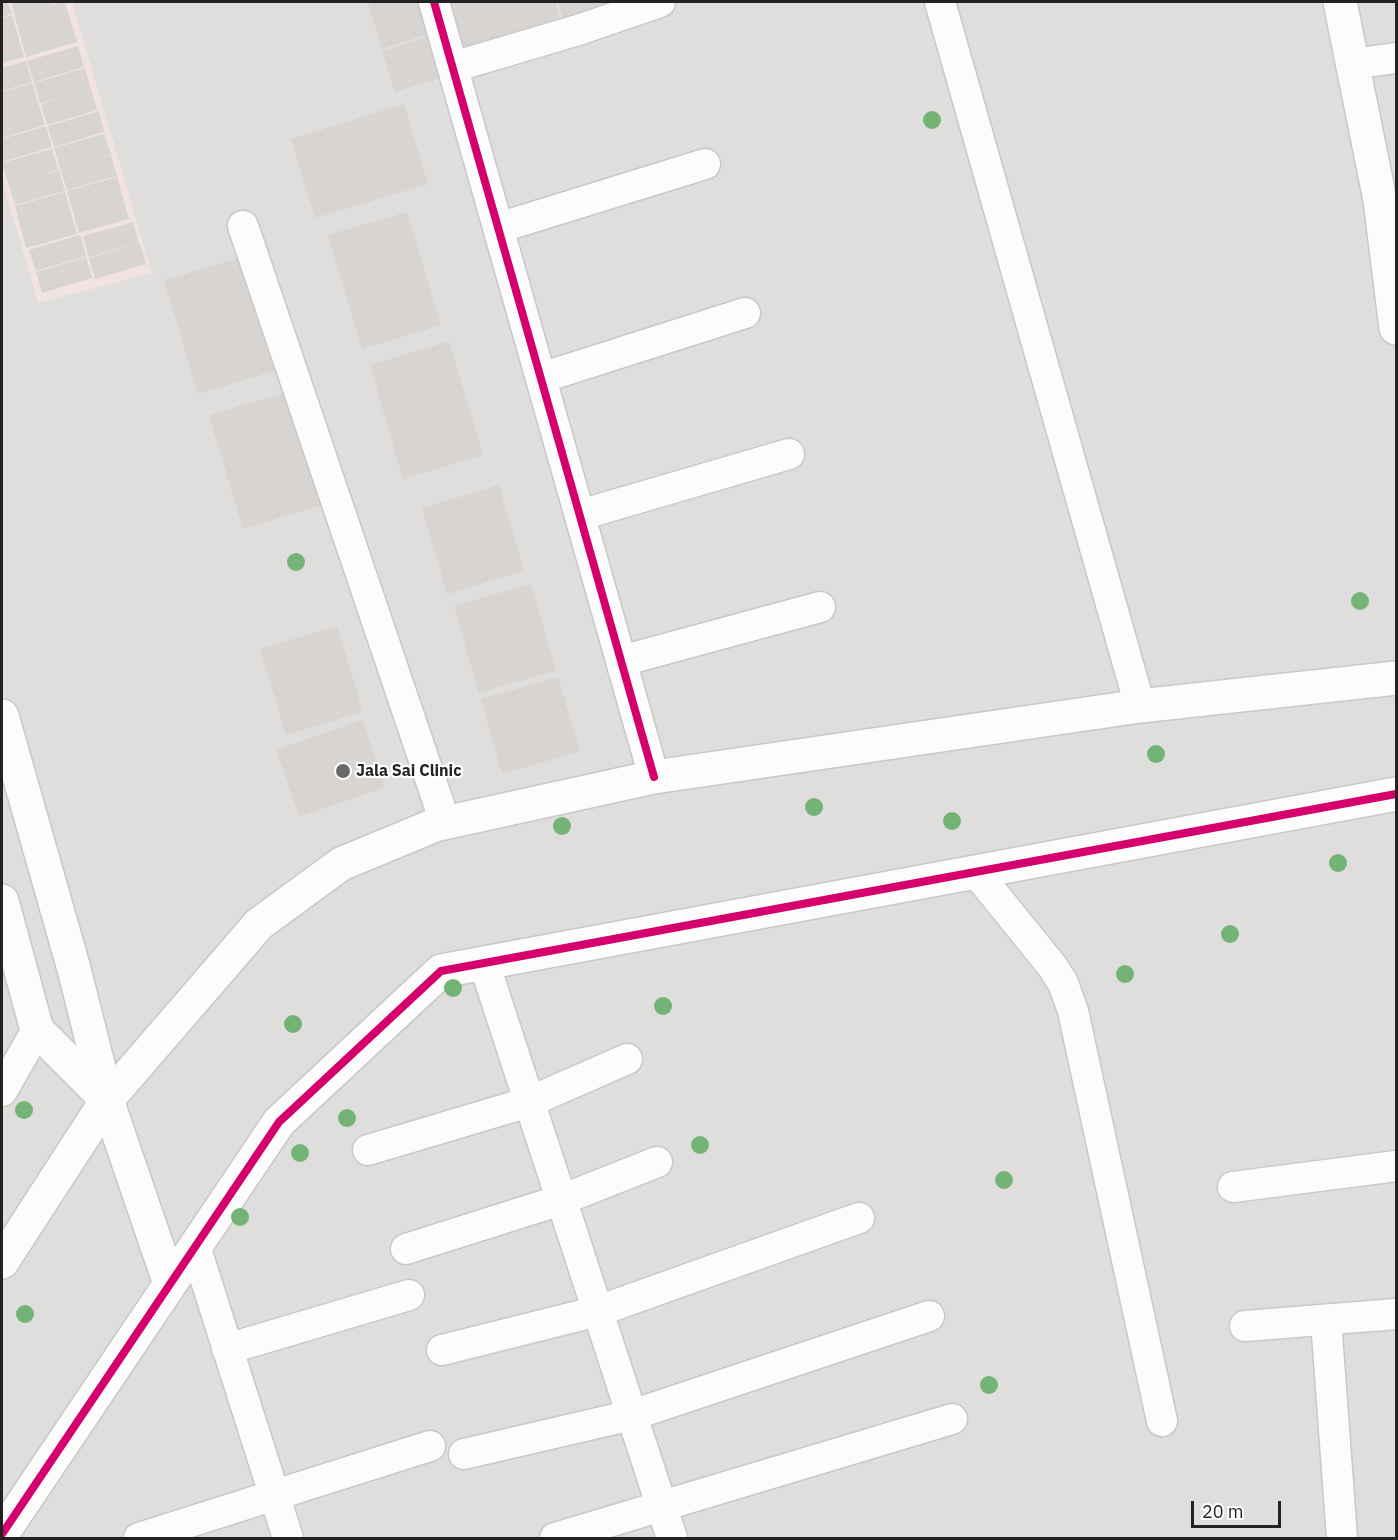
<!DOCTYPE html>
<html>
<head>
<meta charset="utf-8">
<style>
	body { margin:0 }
	#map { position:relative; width:1398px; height:1540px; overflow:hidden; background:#f0eeeb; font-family:"IBM Plex Sans",sans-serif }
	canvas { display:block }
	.frame { position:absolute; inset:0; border:3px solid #222; pointer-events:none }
	.scale { position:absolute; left:1191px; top:1501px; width:90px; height:27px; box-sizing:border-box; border:3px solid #222; border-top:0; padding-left:8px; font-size:18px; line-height:21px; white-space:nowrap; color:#222; -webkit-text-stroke:4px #fff; paint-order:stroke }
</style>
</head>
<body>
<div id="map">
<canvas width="1398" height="1540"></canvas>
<div class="frame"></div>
<div class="scale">20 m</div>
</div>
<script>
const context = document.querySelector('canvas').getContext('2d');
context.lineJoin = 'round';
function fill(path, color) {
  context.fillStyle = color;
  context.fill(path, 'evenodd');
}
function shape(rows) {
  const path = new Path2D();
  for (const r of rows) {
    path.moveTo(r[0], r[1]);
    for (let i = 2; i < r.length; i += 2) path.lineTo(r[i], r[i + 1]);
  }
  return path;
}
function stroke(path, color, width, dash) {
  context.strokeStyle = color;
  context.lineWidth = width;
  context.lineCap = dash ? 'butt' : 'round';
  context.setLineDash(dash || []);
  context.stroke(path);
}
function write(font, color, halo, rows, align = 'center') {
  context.font = font + ' "IBM Plex Sans",sans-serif';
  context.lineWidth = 4.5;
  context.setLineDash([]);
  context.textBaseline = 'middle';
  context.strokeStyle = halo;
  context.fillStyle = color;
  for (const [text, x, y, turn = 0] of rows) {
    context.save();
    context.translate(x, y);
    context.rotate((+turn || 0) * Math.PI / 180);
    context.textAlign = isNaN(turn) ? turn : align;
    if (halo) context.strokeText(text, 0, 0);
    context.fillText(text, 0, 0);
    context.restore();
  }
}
fill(shape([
	[2,2,1396,2,1396,1538,2,1538]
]), '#dfdedc');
fill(shape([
	[2,2,72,2,152,273,38,303,2,180]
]), '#f1e3e1');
fill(shape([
	[2,2,8,2,12,14,2,17],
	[11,2,56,2,47,6,65,2,77,42,26,57],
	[368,2,425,2,434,32,382,49],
	[451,2,555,2,562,26,460,56,444,4],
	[558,2,645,2,565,26],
	[12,15,24,57,2,63,2,18],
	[434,35,447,76,395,92,382,51],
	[78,46,84,67,34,82,27,61],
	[26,61,32,82,2,91,2,68],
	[85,68,97,110,47,125,41,104,59,98,40,103,34,83],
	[32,83,45,125,2,138,2,92],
	[404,104,428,184,315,218,291,139],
	[99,111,104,132,54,147,48,126],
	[46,126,52,147,2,162,2,139],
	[104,134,111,154,90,161,111,155,117,176,67,190,54,148],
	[52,149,58,169,41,175,59,170,65,191,15,205,2,163],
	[117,177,129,219,79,233,67,191],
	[65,192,77,234,26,248,15,206],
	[407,212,441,325,362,349,328,235],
	[133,222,139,243,89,257,83,236],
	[80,235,86,256,36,271,29,250],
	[140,243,146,264,95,279,89,258],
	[86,257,92,278,42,293,36,272],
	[243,257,277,370,198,394,164,280],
	[449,341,483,455,403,479,370,365],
	[288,392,322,505,243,529,209,415],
	[499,485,524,571,447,594,422,508],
	[531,584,556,670,479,693,454,606],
	[337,626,363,712,286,735,260,649],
	[558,677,580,751,502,774,481,699],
	[362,720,385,787,299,817,276,750]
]), '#d7d4d2');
const minor = shape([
	[434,2,654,777],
	[940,2,1140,706],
	[1351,64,1396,58],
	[453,67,578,30,660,2],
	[243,226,445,822],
	[498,228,705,164],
	[541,378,745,313],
	[580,515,789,454],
	[621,661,820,607],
	[976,872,1052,966,1063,983,1073,1011,1162,1421],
	[484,963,672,1538],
	[2,1091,37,1030],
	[368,1150,529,1102,627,1059],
	[1233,1187,1396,1166],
	[195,1246,288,1538],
	[406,1249,561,1200,657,1162],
	[1326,1320,1342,1538],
	[1245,1326,1396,1314],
	[227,1349,409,1295],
	[442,1350,598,1311,859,1218],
	[464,1454,632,1415,929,1316],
	[139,1538,430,1446],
	[555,1538,952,1419]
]);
const tertiary = shape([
	[1340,2,1380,200,1396,328],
	[2,716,74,969,107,1100,170,1284],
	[2,901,37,1030,106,1099],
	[2,1262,107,1100,259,924,341,864,435,825,654,777,1140,706,1396,678],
	[2,1534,279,1122,441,971,1396,794]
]);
stroke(minor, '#c9c8c7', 33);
stroke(tertiary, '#c9c8c7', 36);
stroke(minor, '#fdfcfc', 30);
stroke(tertiary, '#fdfcfc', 33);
stroke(shape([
	[434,2,654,777],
	[2,1534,279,1122,441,971,1396,794]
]), '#d6006c', 8);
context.fillStyle = '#73b476';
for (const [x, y] of [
	[932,120],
	[296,562],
	[1360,601],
	[1156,754],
	[814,807],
	[952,821],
	[562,826],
	[1338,863],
	[1230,934],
	[1125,974],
	[453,988],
	[663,1006],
	[293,1024],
	[24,1110],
	[347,1118],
	[700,1145],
	[300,1153],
	[1004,1180],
	[240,1217],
	[25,1314],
	[989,1385]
]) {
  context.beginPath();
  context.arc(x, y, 9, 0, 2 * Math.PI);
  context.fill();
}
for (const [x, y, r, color] of [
	[343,771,8,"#6a6968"]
]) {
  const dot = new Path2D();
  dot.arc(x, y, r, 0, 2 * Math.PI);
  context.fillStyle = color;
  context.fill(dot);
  stroke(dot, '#fff', 2);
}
write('bold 16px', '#222', '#fff', [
	["Jala Sai Clinic",356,771]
], 'left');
</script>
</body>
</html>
